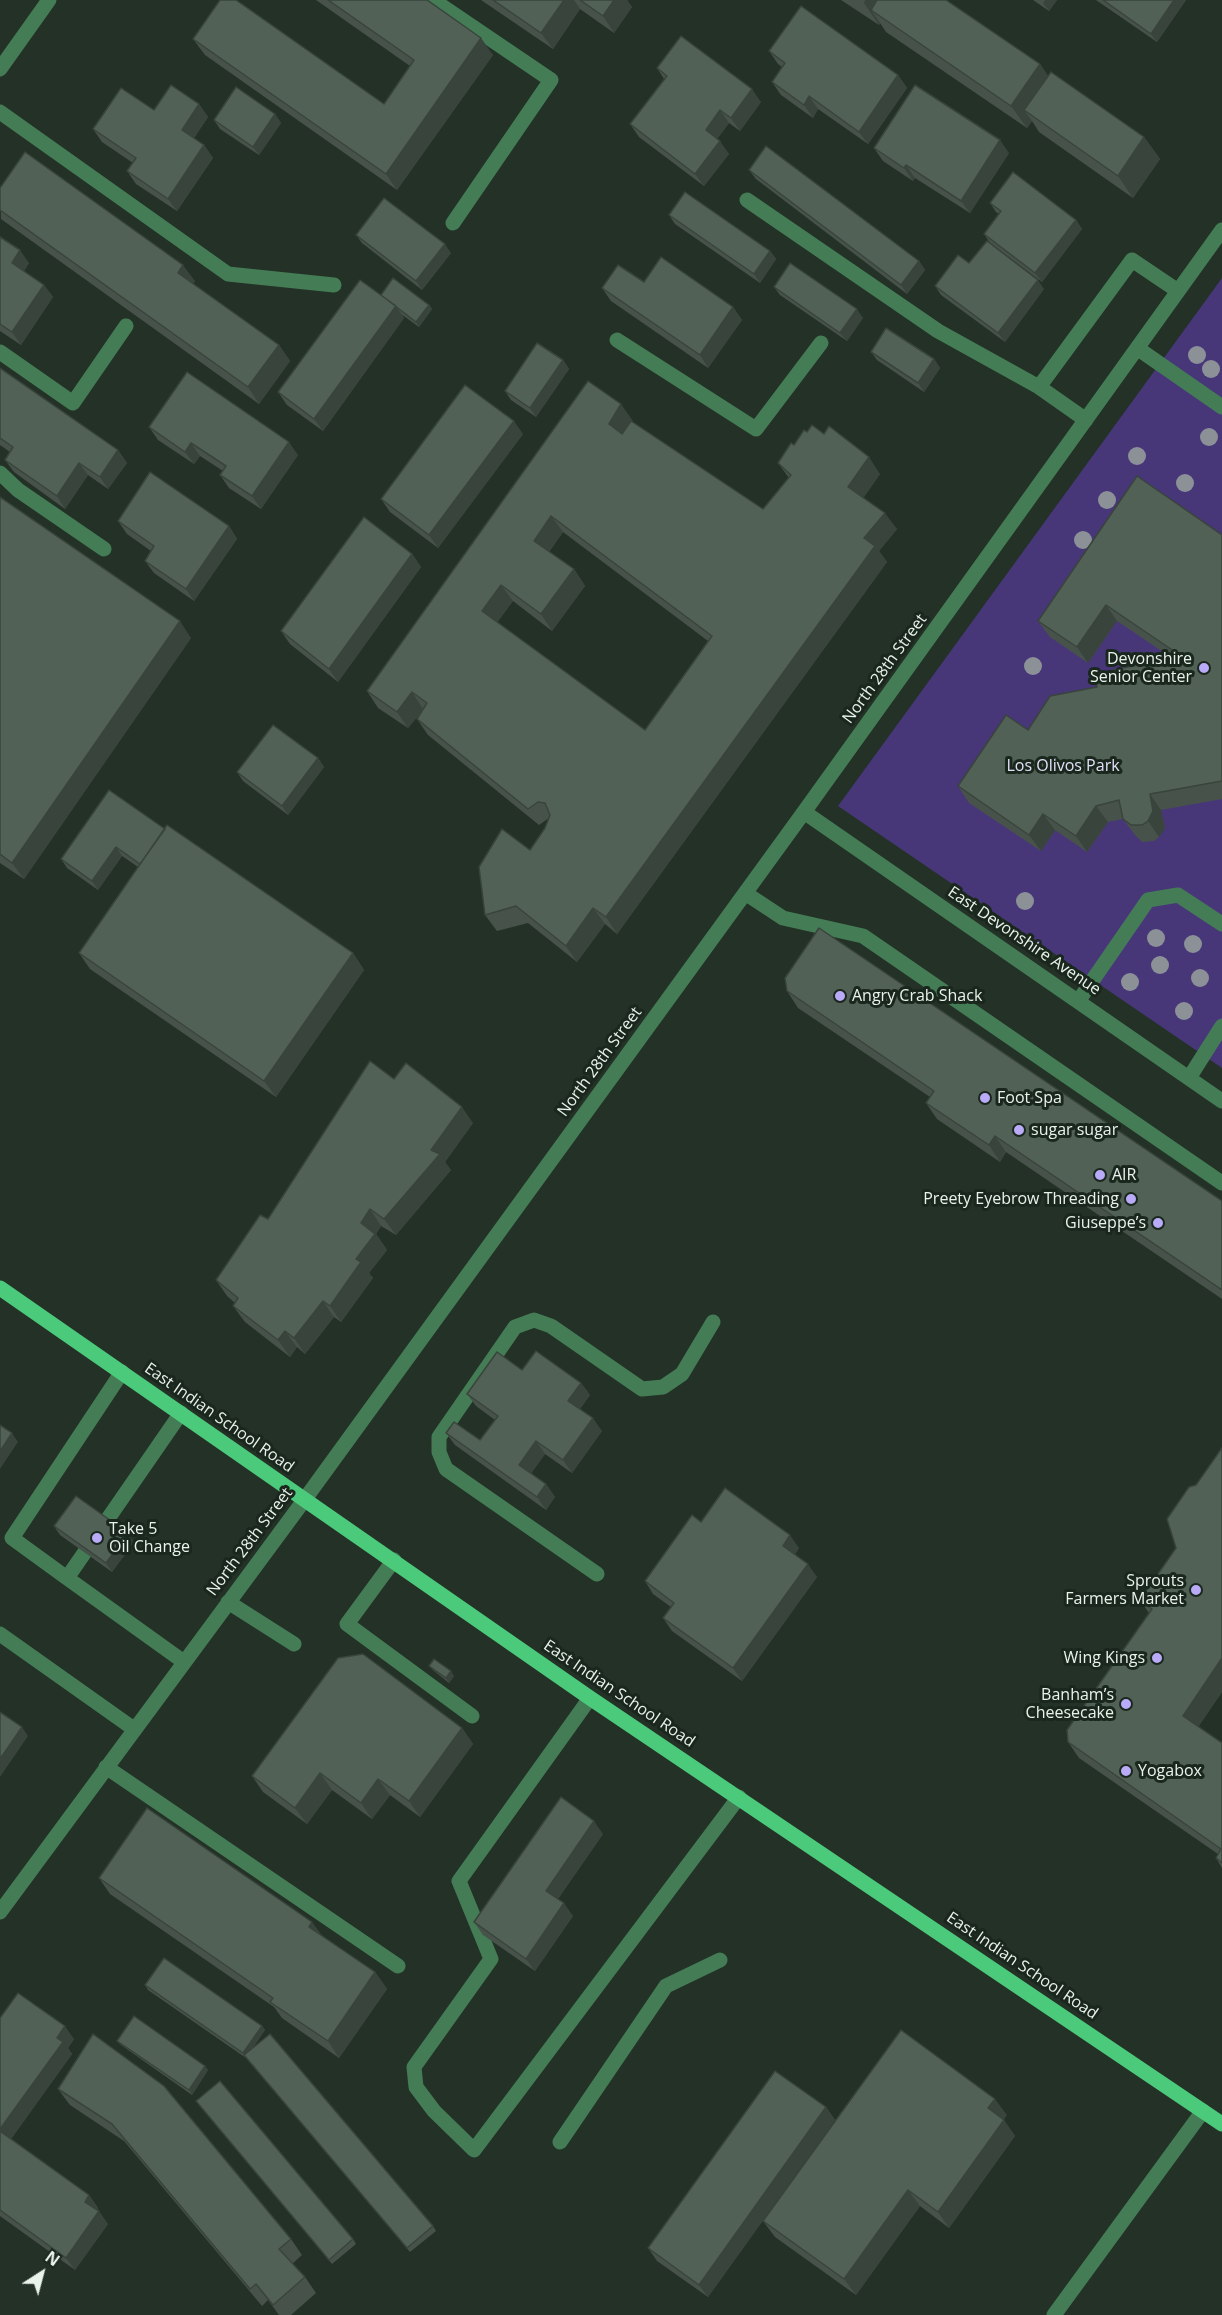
<!DOCTYPE html>
<html>
<head>
<meta charset="utf-8">
<style>
	body { margin:0 }
	#map { position:relative; width:1222px; height:2315px; overflow:hidden; background:#233126; font-family:"Open Sans",sans-serif }
	canvas { display:block }
	.north { position:absolute; left:12px; top:2243px; width:60px; height:60px; -webkit-text-stroke:4px #19271d; paint-order:stroke; rotate:36deg; font-size:16px; font-weight:700; line-height:24px; text-align:center; color:#e9f2eb }
	.north::after { content:''; display:block; margin:auto; width:21px; height:27px; background:#e9f2eb; clip-path:polygon(50% 0,100% 100%,50% 72%,0 100%) }
</style>
</head>
<body>
<div id="map">
<canvas width="1222" height="2315"></canvas>
<div class="north">N</div>
</div>
<script>
const context = document.querySelector('canvas').getContext('2d');
context.lineJoin = 'round';
function fill(path, color) {
  context.fillStyle = color;
  context.fill(path, 'evenodd');
}
function shape(rows) {
  const path = new Path2D();
  for (const r of rows) {
    path.moveTo(r[0], r[1]);
    for (let i = 2; i < r.length; i += 2) path.lineTo(r[i], r[i + 1]);
  }
  return path;
}
function stroke(path, color, width, dash) {
  context.strokeStyle = color;
  context.lineWidth = width;
  context.lineCap = dash ? 'butt' : 'round';
  context.setLineDash(dash || []);
  context.stroke(path);
}
function write(font, color, halo, rows, align = 'center') {
  context.font = font + ' "Open Sans",sans-serif';
  context.lineWidth = 6;
  context.setLineDash([]);
  context.textBaseline = 'middle';
  context.strokeStyle = halo;
  context.fillStyle = color;
  for (const [text, x, y, turn = 0] of rows) {
    context.save();
    context.translate(x, y);
    context.rotate((+turn || 0) * Math.PI / 180);
    context.textAlign = isNaN(turn) ? turn : align;
    if (halo) context.strokeText(text, 0, 0);
    context.fillText(text, 0, 0);
    context.restore();
  }
}
fill(shape([
	[1222,278,1222,1068,838,806]
]), '#473778');
stroke(shape([
	[433,0,551,80,453,223],
	[0,69,49,0],
	[0,112,228,274,334,285],
	[747,200,938,331,1039,387,1086,420],
	[617,340,756,429,821,343],
	[1137,348,1222,407],
	[0,352,73,403,126,326],
	[1039,387,1132,260,1178,291],
	[0,473,18,490,104,549],
	[804,812,1222,1101],
	[745,893,783,918,863,936,1222,1183],
	[1079,1000,1148,900,1178,895,1222,924],
	[1189,1078,1222,1026],
	[181,1413,67,1578,184,1662],
	[394,1560,347,1624,472,1716],
	[597,1574,446,1469,439,1452,439,1437,515,1327,534,1320,551,1326,642,1389,663,1387,682,1374,713,1322],
	[67,1578,12,1538,122,1372],
	[228,1602,294,1644],
	[0,1634,134,1729],
	[590,1698,459,1881,491,1959,414,2067,416,2087,434,2111,474,2150,739,1797],
	[106,1767,398,1966],
	[0,1912,305,1499,804,812,1222,230],
	[560,2142,666,1986,720,1960],
	[1054,2315,1203,2111]
]), '#447c55', 15);
stroke(shape([
	[0,1288,590,1698,1222,2124]
]), '#4cca7b', 15);
context.fillStyle = '#8c9198';
for (const [x, y] of [
	[1197,355],
	[1211,369],
	[1209,437],
	[1137,456],
	[1185,483],
	[1107,500],
	[1083,540],
	[1033,666],
	[1025,901],
	[1156,938],
	[1193,944],
	[1160,965],
	[1200,978],
	[1130,982],
	[1184,1011]
]) {
  context.beginPath();
  context.arc(x, y, 9, 0, 2 * Math.PI);
  context.fill();
}
fill(shape([
	[316,0,427,0,493,55,397,190,205,55,193,39,384,104,410,66],
	[481,0,627,0,632,7,614,33,580,9,553,49],
	[841,0,946,0,1040,64,1048,76,1144,137,1160,159,1133,198,1039,132,1032,121,1027,128,886,32,880,23,879,25],
	[1033,0,1057,0,1049,11],
	[1096,0,1186,0,1157,42],
	[769,51,898,75,907,88,868,144,818,109,813,118,781,95,772,82,782,67,778,64],
	[657,68,761,102,740,131,729,123,717,139,729,154,704,186,639,137,630,124,664,79],
	[199,104,208,117,194,138,204,145,213,158,177,211,136,184,127,171,133,163,102,142,93,129,154,110],
	[275,114,281,123,259,155,220,129,214,120],
	[874,148,1009,153,970,213,915,178,913,181,883,161],
	[749,170,919,261,925,270,907,294,756,179],
	[0,188,195,281,193,284,279,345,290,361,259,404,1,219],
	[990,203,1076,220,1082,229,1042,282,990,243,984,234,999,214,996,212],
	[669,215,770,251,776,259,760,283,675,224],
	[356,235,451,253,422,290,362,243],
	[0,237,29,263,24,271,44,285,53,297,21,345,0,331],
	[935,286,1044,289,1005,342,941,295],
	[774,287,863,318,847,341,780,295],
	[602,288,733,307,742,320,708,368,611,301],
	[381,295,429,305,432,309,419,327,401,314,404,318,323,431,287,405,278,392],
	[871,352,934,359,940,368,924,392,877,360],
	[563,360,569,369,536,417,511,400,505,391],
	[0,368,118,450,127,463,108,489,88,475,65,509,14,472,5,460,10,452,0,445],
	[633,421,632,422,763,509,789,478,778,463,794,445,807,432,824,434,880,474,863,498,897,529,879,551,887,562,617,934,605,924,577,962,528,923,497,931,485,915,545,828,549,818,539,825,428,735,417,719,423,710,408,728,378,708,367,691],
	[563,532,708,641,645,730,497,622,513,601,552,631,585,586,574,569,549,552],
	[149,427,298,455,261,509,229,488,220,475,223,471,200,456,194,464,158,440],
	[523,434,438,548,390,512,381,499],
	[0,497,191,638,24,879,0,863],
	[118,521,229,526,237,539,194,601,154,573,145,561,151,551,127,534],
	[1222,535,1222,799,1161,810,1165,828,1159,837,1154,841,1142,842,1135,835,1123,819,1108,822,1087,852,1055,830,1041,851,969,803,958,786,1028,730,1097,687,1172,658,1117,621,1088,663,1050,637,1038,621],
	[412,554,421,567,338,682,290,644,281,631],
	[318,758,324,767,288,815,243,781,237,772],
	[165,829,353,953,364,970,276,1097,90,969,79,953,138,867,122,856,98,890,67,868,61,859],
	[787,991,1222,1201,1222,1299,1006,1152,1000,1162,937,1119,926,1103,930,1097,798,1008],
	[394,1079,473,1123,445,1162,451,1170,396,1235,381,1226,376,1234,387,1250,369,1273,373,1278,341,1322,334,1317,305,1354,297,1347,290,1357,245,1322,233,1306,235,1303,227,1296,216,1280,268,1219],
	[522,1370,581,1383,590,1395,580,1409,602,1431,572,1473,545,1454,531,1473,546,1484,555,1497,546,1510,455,1445,446,1433,480,1440,495,1420,476,1406,467,1394],
	[1222,1448,1222,1692,1198,1727,1222,1743,1222,1868,1216,1858,1218,1854,1079,1758,1068,1742,1149,1613,1140,1600,1176,1548,1196,1485],
	[701,1522,799,1548,795,1554,817,1577,742,1681,672,1631,663,1618,671,1607,653,1594,645,1581],
	[54,1526,134,1542,112,1572,60,1535],
	[429,1666,454,1676,449,1683,433,1670],
	[462,1728,473,1744,420,1817,390,1795,372,1819,332,1790,307,1824,263,1792,252,1776],
	[603,1834,558,1899,573,1916,535,1971,483,1935,474,1922],
	[99,1878,322,1936,375,1972,387,1989,339,2058,282,2018,274,2007,110,1894],
	[145,1985,262,2026,265,2030,252,2049,433,2226,436,2231,410,2252,246,2058,148,1990],
	[0,2018,74,2039,68,2048,72,2054,11,2139,89,2195,98,2208,97,2210,108,2224,75,2270,0,2216],
	[117,2041,208,2070,192,2095,121,2045],
	[58,2089,291,2239,302,2255,292,2264,305,2277,316,2293,291,2315,279,2315,268,2300,262,2306,124,2141,70,2105],
	[196,2101,353,2239,356,2244,332,2264],
	[826,2107,835,2120,708,2297,657,2261,648,2248],
	[1007,2115,1003,2119,1015,2136,949,2228,920,2206,856,2295,775,2237,763,2221]
]), '#47534a');
fill(shape([
	[564,0,574,0,580,9,553,49,541,33],
	[614,0,627,0,632,7,614,33,603,16],
	[865,0,895,0,871,10,880,23,879,25,864,3],
	[1045,0,1057,0,1049,11,1043,3],
	[1174,0,1186,0,1157,42,1151,34],
	[481,38,493,55,397,190,386,174],
	[1040,64,1055,86,1024,110,1032,121,1027,128,1011,106],
	[898,75,907,88,868,144,859,132],
	[752,89,761,102,740,131,731,118],
	[809,96,818,109,813,118,804,105],
	[199,104,208,117,191,142,182,130],
	[720,110,729,123,714,143,706,130],
	[275,114,281,123,259,155,253,147],
	[1144,137,1160,159,1133,198,1118,176],
	[1000,140,1009,153,970,213,961,201],
	[720,141,729,154,704,186,695,174],
	[204,145,213,158,177,211,168,199],
	[906,165,915,178,913,181,904,168],
	[1076,220,1082,229,1042,282,1035,273],
	[445,244,451,253,422,290,416,281],
	[20,250,29,263,21,276,12,263],
	[770,251,776,259,760,283,754,274],
	[919,261,925,270,907,294,901,285],
	[183,265,195,281,189,289,178,273],
	[1038,280,1044,289,1005,342,998,333],
	[44,285,53,297,21,345,12,332],
	[429,305,432,309,419,327,416,322],
	[396,306,404,318,323,431,314,419],
	[733,307,742,320,708,368,700,355],
	[857,309,863,318,847,341,840,333],
	[279,345,290,361,259,404,248,387],
	[934,359,940,368,924,392,918,383],
	[563,360,569,369,536,417,530,408],
	[621,404,633,421,621,440,609,424],
	[514,421,523,434,438,548,429,535],
	[289,442,298,455,261,509,252,496],
	[191,443,200,456,194,464,185,452],
	[118,450,127,463,108,489,100,477],
	[869,457,880,474,860,503,848,487],
	[79,463,88,475,65,509,57,496],
	[885,513,897,529,879,551,887,562,617,934,606,917,864,538],
	[551,516,563,532,545,557,534,541],
	[229,526,237,539,194,601,186,589],
	[412,554,421,567,338,682,329,669],
	[574,569,585,586,552,631,541,614],
	[501,585,513,601,494,627,482,611],
	[1106,605,1117,621,1088,663,1077,647],
	[180,621,191,638,24,879,12,863],
	[412,692,423,709,408,728,397,712],
	[318,758,324,767,288,815,282,806],
	[1150,794,1161,810,1165,828,1159,837,1148,821],
	[1096,806,1108,822,1087,852,1076,836],
	[1043,814,1055,830,1041,851,1029,835],
	[116,847,122,856,98,890,92,881],
	[593,908,605,924,577,962,566,946],
	[353,953,364,970,276,1097,264,1081],
	[462,1107,473,1123,445,1162,451,1170,396,1235,384,1219,431,1150],
	[995,1136,1006,1152,1000,1162,989,1145],
	[370,1209,381,1226,376,1234,387,1250,369,1273,373,1278,341,1322,330,1306,356,1259,361,1223],
	[323,1301,334,1317,305,1354,294,1338],
	[285,1331,297,1347,290,1357,278,1340],
	[581,1383,590,1395,577,1413,568,1401],
	[593,1418,602,1431,572,1473,563,1460],
	[12,1433,18,1442,0,1469,0,1451],
	[536,1441,545,1454,528,1478,519,1465],
	[546,1484,555,1497,546,1510,537,1497],
	[128,1533,134,1542,112,1572,106,1563],
	[790,1535,799,1548,792,1558,783,1546],
	[808,1564,817,1577,742,1681,733,1668],
	[1222,1658,1222,1692,1194,1733,1183,1716],
	[451,1671,454,1676,449,1683,446,1678],
	[22,1727,28,1736,0,1777,0,1759],
	[462,1728,473,1744,420,1817,409,1801],
	[320,1773,332,1790,307,1824,295,1808],
	[378,1779,390,1795,372,1819,361,1803],
	[594,1821,603,1834,555,1903,546,1891],
	[564,1903,573,1916,535,1971,526,1959],
	[312,1922,324,1938,309,1927],
	[375,1972,387,1989,339,2058,328,2041],
	[65,2026,74,2039,68,2048,72,2054,8,2143,0,2132,0,2129,57,2038],
	[262,2026,265,2030,246,2058,243,2053],
	[205,2066,208,2070,192,2095,189,2090],
	[995,2099,1007,2115,1000,2125,988,2108],
	[826,2107,835,2120,708,2297,699,2285],
	[1004,2120,1015,2136,949,2228,938,2212],
	[908,2190,920,2206,856,2295,844,2279],
	[89,2195,98,2208,94,2214,85,2202],
	[99,2211,108,2224,75,2270,66,2258]
]), '#39443c');
const building = shape([
	[220,0,236,0,384,104,414,60,328,0,427,0,481,38,386,174,193,39,220,0],
	[493,0,564,0,541,33,493,0],
	[580,0,614,0,603,16,580,0],
	[877,0,946,0,1040,64,1011,106,871,10,877,0],
	[1103,0,1174,0,1151,34,1103,0],
	[801,6,898,75,859,132,809,96,804,105,772,82,785,63,769,51,801,6],
	[681,36,752,89,731,118,720,110,706,130,720,141,695,174,630,124,667,76,657,68,681,36],
	[1051,72,1144,137,1118,176,1024,110,1051,72],
	[171,85,199,104,182,130,204,145,168,199,127,171,136,158,93,129,121,88,154,110,171,85],
	[915,85,1000,140,961,201,906,165,904,168,874,148,915,85],
	[236,87,275,114,253,147,214,120,236,87],
	[766,146,919,261,901,285,749,170,766,146],
	[25,152,183,265,178,273,279,345,248,387,0,210,0,188,25,152],
	[1013,172,1076,220,1035,273,984,234,1001,211,990,203,1013,172],
	[685,192,770,251,754,274,669,215,685,192],
	[384,198,445,244,416,281,356,235,384,198],
	[0,237,20,250,12,263,44,285,12,332,0,324,0,237],
	[987,241,1038,280,998,333,935,286,958,255,969,263,987,241],
	[661,257,733,307,700,355,602,288,618,265,644,282,661,257],
	[790,263,857,309,840,333,774,287,790,263],
	[393,278,429,305,416,322,381,295,393,278],
	[360,280,396,306,314,419,278,392,360,280],
	[886,328,934,359,918,383,871,352,886,328],
	[537,343,563,360,530,408,505,391,537,343],
	[0,368,118,450,100,477,79,463,57,496,5,460,13,447,0,438,0,368],
	[187,372,289,442,252,496,220,475,226,466,191,443,185,452,149,427,187,372],
	[588,381,621,404,609,424,622,434,631,421,763,509,791,475,778,463,791,443,794,445,804,430,807,432,812,425,824,434,829,426,869,457,848,487,885,513,864,538,875,546,606,917,593,908,566,946,516,906,485,915,479,867,502,829,530,850,545,828,550,815,545,803,538,802,528,809,417,719,427,703,412,692,397,712,367,691,588,381],
	[551,516,712,636,645,730,482,611,501,585,541,614,574,569,534,541,551,516],
	[465,385,514,421,429,535,381,499,465,385],
	[150,472,229,526,186,589,145,561,154,546,118,521,150,472],
	[1137,476,1222,535,1222,781,1150,794,1153,811,1148,821,1142,825,1131,825,1123,819,1119,800,1096,806,1076,836,1043,814,1029,835,958,786,1006,715,1028,730,1050,696,1097,687,1094,674,1181,656,1106,605,1077,647,1038,621,1137,476],
	[0,497,180,621,12,863,0,854,0,497],
	[364,517,412,554,329,669,281,631,364,517],
	[273,725,318,758,282,806,237,772,273,725],
	[109,790,165,829,140,864,116,847,92,881,61,859,109,790],
	[167,825,353,953,264,1081,79,953,167,825],
	[819,928,1222,1201,1222,1290,995,1136,989,1145,926,1103,934,1091,787,991,785,978,819,928],
	[370,1061,394,1079,406,1063,462,1107,431,1150,440,1154,384,1219,370,1209,361,1223,375,1234,356,1259,361,1262,330,1306,323,1301,294,1338,285,1331,278,1340,233,1306,238,1298,216,1280,260,1215,268,1219,370,1061],
	[536,1351,581,1383,568,1401,593,1418,563,1460,536,1441,519,1465,546,1484,537,1497,446,1433,454,1422,480,1440,498,1416,467,1394,497,1352,522,1370,536,1351],
	[0,1425,12,1433,0,1451,0,1425],
	[1222,1448,1222,1658,1183,1716,1222,1743,1222,1863,1216,1858,1221,1849,1068,1742,1067,1730,1152,1609,1140,1600,1176,1548,1167,1519,1189,1487,1196,1485,1222,1448],
	[725,1488,790,1535,783,1546,808,1564,733,1668,663,1618,674,1603,645,1581,692,1515,701,1522,725,1488],
	[76,1496,128,1533,106,1563,54,1526,76,1496],
	[363,1654,462,1728,409,1801,378,1779,361,1803,320,1773,295,1808,252,1776,338,1658,363,1654],
	[434,1659,451,1671,446,1678,429,1666,434,1659],
	[0,1712,22,1727,0,1759,0,1712],
	[561,1797,594,1821,546,1891,564,1903,526,1959,474,1922,561,1797],
	[147,1808,312,1922,309,1927,375,1972,328,2041,270,2002,273,1998,99,1878,147,1808],
	[164,1958,262,2026,243,2053,145,1985,164,1958],
	[18,1993,65,2026,57,2038,63,2042,0,2129,0,2018,18,1993],
	[134,2016,205,2066,189,2090,117,2041,134,2016],
	[901,2030,995,2099,988,2108,1004,2120,938,2212,908,2190,844,2279,763,2221,901,2030],
	[93,2034,164,2086,291,2239,279,2249,305,2277,273,2305,256,2284,250,2289,112,2124,58,2089,93,2034],
	[270,2034,433,2226,407,2248,244,2055,270,2034],
	[775,2071,826,2107,699,2285,648,2248,775,2071],
	[220,2081,353,2239,329,2260,196,2101,220,2081],
	[0,2131,89,2195,85,2202,99,2211,66,2258,0,2210,0,2131]
]);
fill(building, '#526156');
stroke(building, '#39443c', 1.5);
for (const [x, y, r, color] of [
	[1204,668,6,"#b9abf7"],
	[840,996,6,"#b9abf7"],
	[985,1098,6,"#b9abf7"],
	[1019,1130,6,"#b9abf7"],
	[1100,1175,6,"#b9abf7"],
	[1131,1199,6,"#b9abf7"],
	[1158,1223,6,"#b9abf7"],
	[97,1538,6,"#b9abf7"],
	[1196,1590,6,"#b9abf7"],
	[1157,1658,6,"#b9abf7"],
	[1126,1704,6,"#b9abf7"],
	[1126,1771,6,"#b9abf7"]
]) {
  const dot = new Path2D();
  dot.arc(x, y, r, 0, 2 * Math.PI);
  context.fillStyle = color;
  context.fill(dot);
  stroke(dot, '#19271d', 2);
}
write('16px', '#e9f2eb', '#19271d', [
	["Devonshire",1192,659],
	["Senior Center",1192,677],
	["Angry Crab Shack",852,996,"left"],
	["Foot Spa",997,1098,"left"],
	["sugar sugar",1031,1130,"left"],
	["AIR",1112,1175,"left"],
	["Preety Eyebrow Threading",1119,1199],
	["Giuseppe’s",1146,1223],
	["Take 5",109,1529,"left"],
	["Oil Change",109,1547,"left"],
	["Sprouts",1184,1581],
	["Farmers Market",1184,1599],
	["Wing Kings",1145,1658],
	["Banham’s",1114,1695],
	["Cheesecake",1114,1713],
	["Yogabox",1138,1771,"left"]
], 'right');
write('16px', '#e9f2eb', '#19271d', [
	["North 28th Street",885,669,-54],
	["East Devonshire Avenue",1024,941,34],
	["North 28th Street",600,1062,-54],
	["East Indian School Road",219,1418,35],
	["North 28th Street",250,1542,-53],
	["East Indian School Road",619,1694,34],
	["East Indian School Road",1022,1966,34]
]);
write('16px', '#e2dff6', '#19271d', [
	["Los Olivos Park",1063,766]
]);
</script>
</body>
</html>
